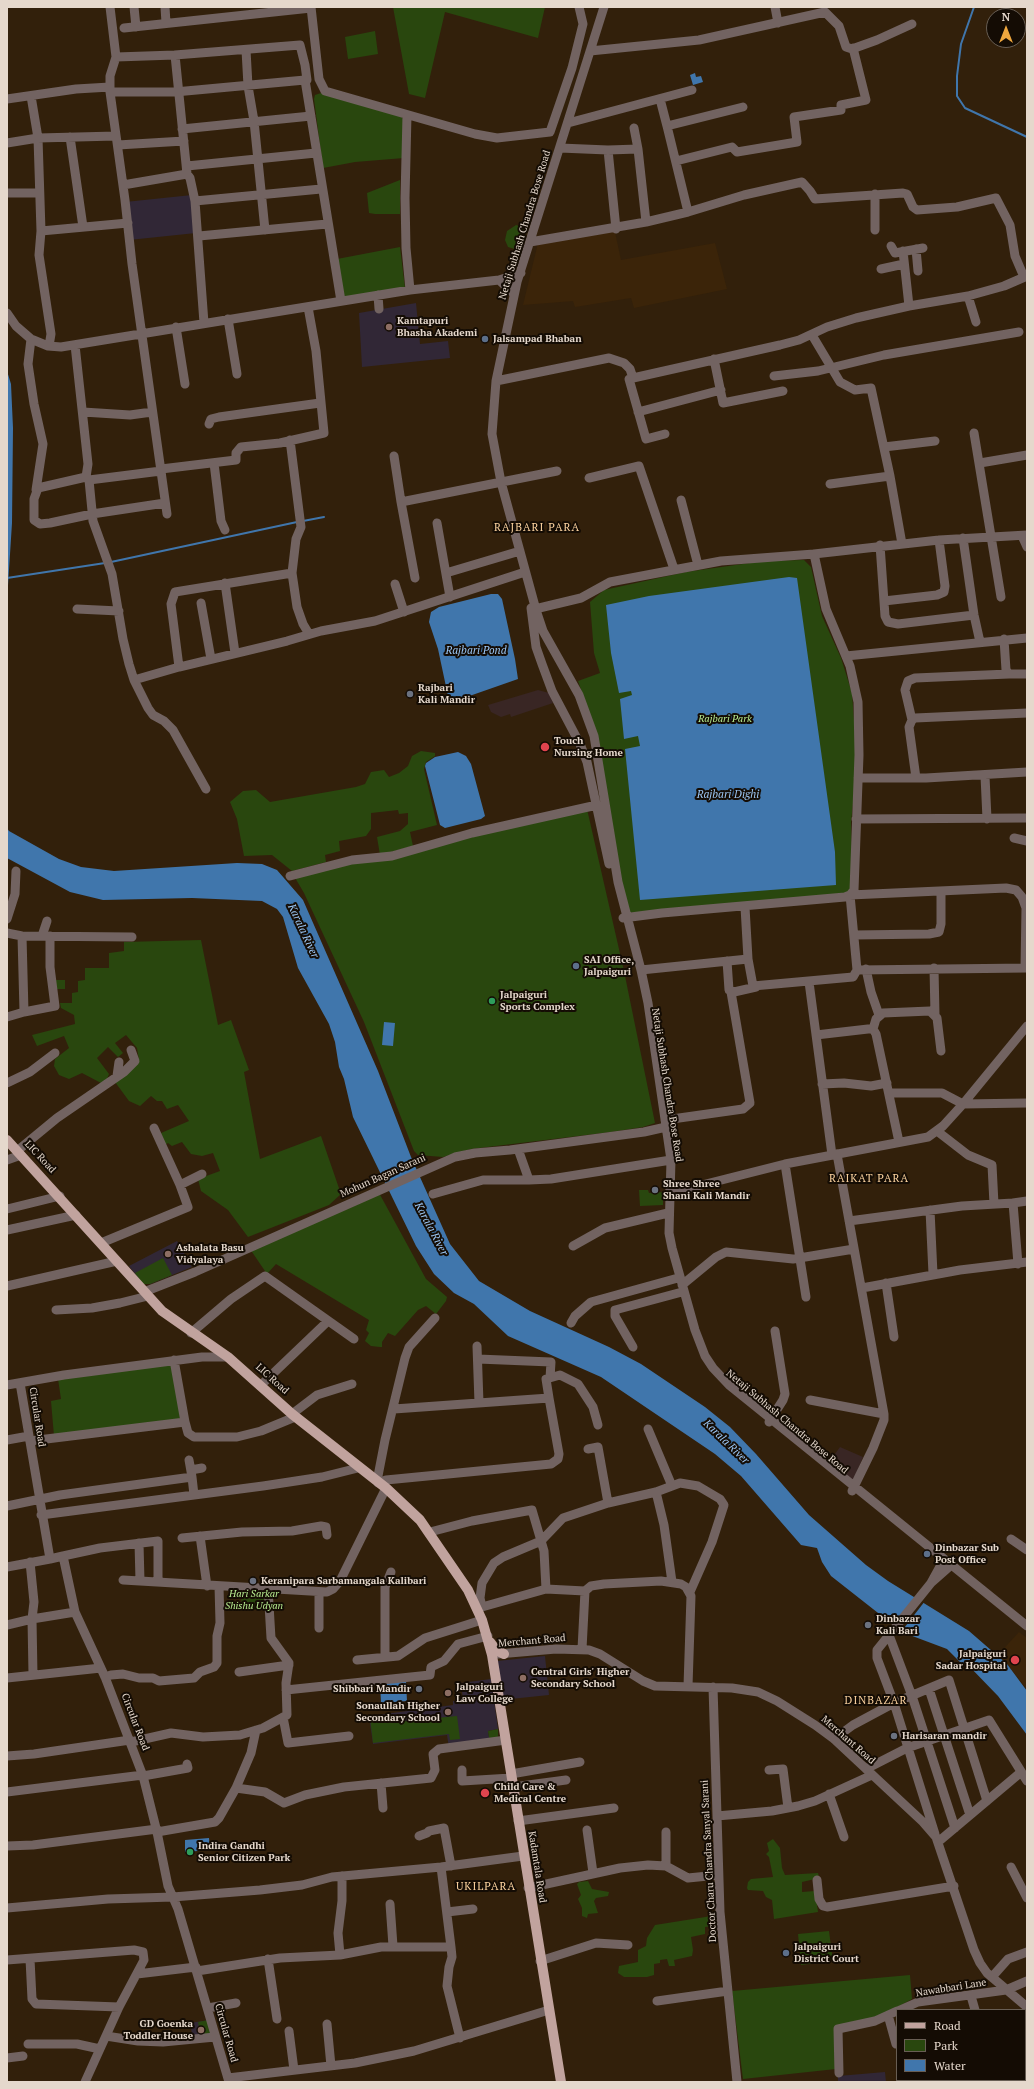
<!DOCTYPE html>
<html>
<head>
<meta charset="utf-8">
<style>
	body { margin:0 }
	#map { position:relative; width:1034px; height:2089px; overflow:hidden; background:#32200b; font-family:"PT Serif",serif }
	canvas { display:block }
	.frame { position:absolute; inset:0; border:8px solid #e5d8cc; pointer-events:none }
	.legend { position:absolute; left:896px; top:2009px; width:130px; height:72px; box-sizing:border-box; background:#140c04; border:1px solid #685e54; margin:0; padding:5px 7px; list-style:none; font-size:12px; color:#e5d8cc }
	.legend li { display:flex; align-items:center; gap:8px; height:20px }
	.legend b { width:20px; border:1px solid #685e54 }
	.north { position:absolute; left:986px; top:8px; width:40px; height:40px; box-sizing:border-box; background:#140c04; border:1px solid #685e54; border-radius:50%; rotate:0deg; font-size:11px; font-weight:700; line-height:16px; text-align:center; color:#e5d8cc }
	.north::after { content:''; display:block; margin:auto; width:14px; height:18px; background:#efa73e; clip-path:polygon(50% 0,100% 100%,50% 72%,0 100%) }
</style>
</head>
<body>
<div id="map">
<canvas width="1034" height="2089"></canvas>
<div class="frame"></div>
<ul class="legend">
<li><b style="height:5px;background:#c1a39e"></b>Road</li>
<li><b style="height:11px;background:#29470e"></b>Park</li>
<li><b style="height:11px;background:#4076ac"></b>Water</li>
</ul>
<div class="north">N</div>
</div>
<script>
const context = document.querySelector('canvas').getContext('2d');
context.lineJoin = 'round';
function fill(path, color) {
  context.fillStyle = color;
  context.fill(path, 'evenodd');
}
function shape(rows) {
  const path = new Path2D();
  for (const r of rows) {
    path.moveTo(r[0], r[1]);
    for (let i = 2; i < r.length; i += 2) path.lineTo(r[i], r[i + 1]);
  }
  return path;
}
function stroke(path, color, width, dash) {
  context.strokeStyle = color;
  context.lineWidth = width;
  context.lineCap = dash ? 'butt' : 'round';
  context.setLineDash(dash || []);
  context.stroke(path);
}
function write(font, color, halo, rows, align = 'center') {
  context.font = font + ' "PT Serif",serif';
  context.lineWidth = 4;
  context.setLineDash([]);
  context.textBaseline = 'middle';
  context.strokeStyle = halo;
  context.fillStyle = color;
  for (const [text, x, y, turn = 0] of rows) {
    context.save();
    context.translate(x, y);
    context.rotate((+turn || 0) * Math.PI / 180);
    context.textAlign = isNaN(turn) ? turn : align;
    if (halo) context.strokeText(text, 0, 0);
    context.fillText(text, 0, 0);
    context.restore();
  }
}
fill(shape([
	[538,690,549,693,553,703,511,717,510,714,501,717,491,712,488,705],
	[840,1447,863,1457,853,1481,829,1462]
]), '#392624');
fill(shape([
	[614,232,615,232,621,260,715,243,727,289,634,308,631,298,575,307,573,301,523,305,538,243],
	[1019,1632,1027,1638,1027,1689,1007,1664,997,1656]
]), '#3b2409');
fill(shape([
	[192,195,196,233,129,240,125,202],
	[416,303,420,344,448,341,450,358,362,367,359,313],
	[177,1241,192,1267,150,1284,143,1284,129,1266],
	[545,1656,549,1695,501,1700,497,1661],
	[491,1679,498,1729,488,1731,490,1743,449,1748,447,1735,373,1744,369,1716,453,1705,453,1701,463,1700,461,1683],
	[209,2020,213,2036,193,2039,190,2023],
	[885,2072,886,2082,838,2082,838,2076]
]), '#312736');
fill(shape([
	[393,7,545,7,538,38,445,12,425,98,409,94],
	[375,31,378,54,348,59,345,37],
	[321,93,401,116,403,119,404,158,355,162,323,168,314,99,315,95],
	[400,180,400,214,375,214,369,213,367,193],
	[516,225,525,228,518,250,508,247,505,240,507,231],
	[400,247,405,288,342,299,337,259],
	[804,560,811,567,822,616,841,658,852,693,857,762,851,823,853,885,848,893,630,913,622,883,586,704,578,681,600,673,594,653,590,602,604,590,686,572,764,561],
	[421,751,435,753,435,756,426,762,424,769,437,825,410,832,413,846,380,855,377,837,400,831,408,824,408,813,399,814,398,810,371,813,371,829,366,836,339,841,340,851,325,855,326,862,292,871,272,855,244,856,237,819,230,802,243,791,256,790,270,802,356,787,365,784,371,772,384,770,389,777,399,773,408,766,412,756],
	[587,809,624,971,655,1123,643,1127,611,1132,471,1149,443,1157,418,1155,414,1151,364,1022,304,893,294,876],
	[201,940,218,1025,231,1020,249,1070,244,1072,260,1159,321,1136,341,1194,329,1205,248,1237,228,1210,201,1191,198,1179,220,1171,213,1153,202,1156,191,1154,182,1142,172,1146,168,1143,165,1145,161,1133,189,1121,178,1105,167,1109,162,1101,157,1101,151,1096,140,1106,129,1101,115,1082,139,1060,137,1048,126,1035,115,1043,123,1053,118,1057,108,1047,97,1058,109,1074,107,1079,101,1083,82,1073,69,1079,59,1075,54,1066,55,1059,69,1048,64,1036,37,1046,32,1035,75,1024,74,1015,61,1008,60,1003,72,1003,72,993,78,992,78,981,85,980,85,968,109,968,109,953,124,951,124,942],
	[55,980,65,980,65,989,56,989],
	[639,1190,648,1190,649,1193,663,1192,663,1205,640,1206],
	[378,1191,426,1279,447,1297,446,1301,436,1314,426,1306,418,1310,395,1336,388,1333,382,1342,382,1347,380,1347,371,1346,365,1341,369,1333,366,1330,369,1320,276,1264,267,1274,250,1249],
	[163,1258,172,1275,150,1284,143,1284,135,1273],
	[174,1363,180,1419,54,1436,51,1401,61,1399,58,1379],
	[242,1589,266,1593,266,1610,241,1609],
	[394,1715,395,1722,457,1716,460,1739,450,1740,449,1734,373,1743,370,1718],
	[498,1729,498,1736,494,1743,490,1743,488,1731],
	[773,1839,780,1848,782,1868,785,1875,818,1873,819,1877,815,1879,802,1882,802,1892,815,1891,818,1912,774,1919,772,1900,766,1897,763,1891,748,1890,747,1888,748,1882,751,1879,773,1877,769,1857,766,1854,769,1851,767,1843],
	[588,1881,592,1889,609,1892,608,1896,596,1898,594,1901,598,1913,588,1914,587,1918,582,1916,582,1908,578,1899,581,1895,577,1884,579,1882],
	[718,1915,719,1925,705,1927,705,1934,691,1937,693,1950,692,1956,674,1960,675,1966,669,1966,667,1959,660,1960,660,1963,654,1964,654,1975,647,1977,624,1977,618,1973,619,1966,638,1962,638,1950,646,1946,647,1938,655,1925],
	[829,1931,833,1961,801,1965,798,1934],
	[910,1975,912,1999,874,2020,834,2027,836,2069,743,2079,732,1991],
	[209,2020,213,2036,201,2038,198,2022]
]), '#29470e');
fill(shape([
	[695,73,696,77,701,76,703,82,693,85,690,75],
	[7,371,11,384,13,428,12,523,7,601],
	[789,577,797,578,835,852,836,885,640,900,625,749,640,746,638,736,624,739,620,699,632,695,631,691,619,693,611,653,606,605,649,596],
	[491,594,498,594,502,599,515,659,518,679,458,700,452,699,448,696,438,649,429,622,431,612,439,607],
	[458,752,466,756,471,764,485,816,481,819,445,828,440,825,425,766,426,763,435,757],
	[7,828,9,831,59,859,81,867,114,871,237,863,262,864,277,870,303,900,378,1071,411,1157,450,1244,479,1281,530,1311,609,1347,641,1364,705,1407,730,1427,756,1454,809,1515,866,1565,888,1581,969,1631,1007,1664,1027,1691,1027,1735,998,1696,967,1664,961,1663,947,1649,907,1634,887,1620,831,1576,822,1562,817,1548,801,1545,741,1476,715,1454,601,1377,508,1336,474,1304,454,1293,434,1274,416,1246,353,1117,344,1079,339,1067,335,1042,329,1024,298,968,283,917,277,909,262,901,192,898,103,900,70,892,7,858],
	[384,1022,395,1023,393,1046,382,1045],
	[406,1681,407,1701,381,1703,380,1683],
	[209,1838,210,1850,185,1852,185,1840]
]), '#4076ac');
fill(shape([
	[917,1596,925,1601,901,1632,894,1626]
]), '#32200b');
stroke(shape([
	[974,7,961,44,957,76,957,96,965,108,1027,137],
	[303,521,324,517],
	[111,562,297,522],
	[7,578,105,563]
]), '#4076ac', 2);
stroke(shape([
	[110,7,116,57,110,76,110,92,125,200,132,264,167,514],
	[134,7,136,27],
	[165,7,166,23],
	[311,7,319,79,325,91,475,134,497,138,550,132,572,68,583,24,579,7],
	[604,7,517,282,496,381,492,434,501,482,536,610,543,631,579,695,594,736,618,882,641,970,648,1003,671,1160,669,1233,672,1248,695,1330,705,1356,713,1368,729,1385,760,1410,1027,1626],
	[775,7,778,23],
	[124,28,311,8],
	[246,50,248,86,254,121,265,230],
	[590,51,699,40,825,12,839,26,846,47,852,49,877,40,912,24],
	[175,55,187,174,190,178,195,201,204,323],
	[116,57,175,55,300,45,305,65,307,80,305,80,341,301],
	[110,92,175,92,305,80],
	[31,96,38,138,41,231,39,255,51,334,49,346],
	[7,99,76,89,110,87],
	[660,99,667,126],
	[407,115,405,198,406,248,410,290],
	[568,123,692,90],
	[634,128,638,149],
	[182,129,311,116],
	[70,137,83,227],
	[7,143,38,138,116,136],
	[118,145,184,141],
	[560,148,608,150,638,149,646,222],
	[608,150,616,229],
	[676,161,732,147,737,152,797,142,794,117,841,110,841,105,866,100,853,48],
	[187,166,316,153],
	[123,185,187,174],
	[7,193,39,193],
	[875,194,875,230],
	[195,201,321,189],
	[688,212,667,126,743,107],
	[41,231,128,223],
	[199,236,327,224],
	[530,242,646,222,688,212,744,195,802,182,810,191,815,199,903,193,907,194,913,207,917,210,957,207,996,198,1010,225,1015,256,1024,277],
	[891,246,895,253,923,248],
	[916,249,918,271],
	[903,251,909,306],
	[881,269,904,264],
	[499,280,514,294],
	[378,295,379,309],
	[968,296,976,322],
	[7,313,16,326,31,339,48,346,61,347,410,290,499,280,521,273],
	[228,319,237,374],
	[176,327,185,384],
	[812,335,840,382,855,390,871,388,890,476,902,544],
	[31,339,28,364,34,404,43,444,36,490],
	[75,345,88,464,86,477,89,480,93,521,112,574,123,639,129,664,134,680,148,708,153,715,164,721,173,730,206,789],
	[714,359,723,403,783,391],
	[774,376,818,371,884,355,1019,332],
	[633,378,629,379,646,439,665,434],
	[496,381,609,358,624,363,630,369,633,378,780,345,799,340,827,327,856,318,909,306,968,296,1004,286,1027,276],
	[83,412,130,415,152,412],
	[638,412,721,390],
	[209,424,211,419,219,417,320,403],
	[974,433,1001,597],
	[290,440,301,527,296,539,292,573,297,607,303,624,309,634],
	[884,447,935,441],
	[394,456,401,502],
	[214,463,221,521,225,530],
	[980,463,1027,455],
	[161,469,236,460,236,453,241,447,280,443,324,433,316,351,308,307],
	[86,477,38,488,34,499,34,520,40,524,50,523,92,514,165,503],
	[589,478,639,466,674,569],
	[89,480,161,471],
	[830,484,890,476],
	[681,500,698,565],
	[437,523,450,597],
	[1022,536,1027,547],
	[963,538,974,615,980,642],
	[880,545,885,616,888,622,898,624,974,615],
	[446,573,520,551],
	[415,578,401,502,557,471],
	[225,583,235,653],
	[395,584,404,612],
	[884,601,937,595,944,592,945,586,939,540],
	[201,603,211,659],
	[531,608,536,647,542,664,552,691,580,744,587,762,609,864],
	[77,609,119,611],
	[535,609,581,598,610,582,721,561,814,554,939,540,1027,535],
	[1004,639,1006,670,1009,674,1027,674],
	[846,656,1027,638],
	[179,667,171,604,175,592,292,573],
	[134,680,179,667,287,641,321,631,375,621,525,572],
	[912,720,905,690,908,681,915,678,1009,674],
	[985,776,987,819],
	[858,778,926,778,1027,772],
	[916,778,909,727,912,720,915,718,1027,713],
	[856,819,1027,818],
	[1014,838,1027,841],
	[290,876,352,860,392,856,472,833,597,805],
	[745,907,748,959,753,986,853,977,857,970,850,895,1006,888,1016,890,1022,897,1026,908,1025,968],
	[623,918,662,913,845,897,850,895,854,890,859,755,858,702,850,666,826,609,814,554],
	[7,919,15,894,16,871],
	[7,933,22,936,132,937],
	[854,935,929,934,939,932,941,924,941,892],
	[22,936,24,1012],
	[42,936,47,921],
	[727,961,729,990,734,992,756,987],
	[934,968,935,1015],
	[866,969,871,992,879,1015],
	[641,970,748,959],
	[857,970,1027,968],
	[809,982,832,1155],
	[7,1017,24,1012,55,1006,50,967,50,936],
	[873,1029,876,1019,883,1013,930,1011,937,1018,941,1051],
	[816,1035,868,1029,873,1029,876,1034,899,1142],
	[117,1076,119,1062],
	[7,1083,30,1072,55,1053],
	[822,1084,844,1083,871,1086,887,1083],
	[889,1093,942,1093,963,1104,1027,1103],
	[665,1120,743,1109,750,1103,731,992],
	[937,1131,968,1155,992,1165,994,1204],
	[518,1149,529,1180],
	[17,1151,57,1118,124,1072,135,1061,131,1050],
	[837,1154,884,1414,884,1420,873,1448,852,1491],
	[7,1160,21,1155],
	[785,1164,806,1297],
	[180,1185,202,1174],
	[669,1187,690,1188,785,1164,928,1137,943,1126,963,1104,1027,1026],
	[433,1194,483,1180,529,1180,551,1179,671,1160],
	[1013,1203,1027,1201],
	[7,1209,60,1196],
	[930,1210,933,1274],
	[849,1221,962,1206,1013,1203,1018,1264],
	[7,1230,76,1215],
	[101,1243,188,1207,180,1185,154,1128],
	[573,1246,605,1228,668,1213],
	[886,1283,894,1337],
	[682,1285,716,1257,726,1252,793,1259,854,1249],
	[7,1286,117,1261],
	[862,1288,960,1270,1027,1262],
	[144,1292,195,1272,455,1157,475,1153,510,1150,644,1132,666,1127],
	[56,1310,92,1308,120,1303,148,1296],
	[571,1323,575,1316,591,1302,678,1278],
	[191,1333,231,1299,265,1276,354,1339],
	[477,1346,479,1403],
	[633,1347,615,1316,615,1310,682,1292],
	[478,1359,551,1362,550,1378],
	[20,1383,50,1559,63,1556,75,1612,105,1677,143,1776,157,1832,168,1886,178,1909,229,2082],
	[7,1385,64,1375,202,1357,228,1357],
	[260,1386,328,1321],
	[549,1398,546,1379,560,1375,578,1384,593,1407,598,1425],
	[810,1400,884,1414],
	[394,1409,549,1398,559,1454,558,1459,551,1464,386,1480,378,1483,378,1476,385,1440,405,1358,409,1347,435,1318],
	[292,1414,317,1395,352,1384],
	[185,1422,188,1433,194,1437,237,1437,261,1431,295,1417],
	[769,1422,783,1400,785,1394,775,1331],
	[648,1429,672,1486],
	[7,1440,29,1436],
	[30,1441,185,1422,174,1360],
	[588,1449,598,1447,608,1503],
	[189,1460,192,1477],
	[191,1470,202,1468],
	[656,1492,664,1525,672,1582],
	[7,1506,60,1495,192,1477,194,1495],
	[41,1515,263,1486,322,1477,358,1468],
	[430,1532,472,1521,532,1510,544,1551,546,1589,482,1607],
	[200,1536,207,1586],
	[182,1538,242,1532,292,1531,321,1526,326,1527,327,1535],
	[1011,1539,1027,1550],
	[139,1543,140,1581],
	[63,1556,100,1548,158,1541,158,1582],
	[942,1563,931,1583,948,1568],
	[7,1567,50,1559],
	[123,1580,327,1592,333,1589,340,1581,386,1488],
	[546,1589,585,1591],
	[478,1610,482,1607,480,1598,482,1583,494,1563,503,1557,541,1541,563,1518,608,1503,656,1492,680,1483,698,1486,720,1499,724,1505,712,1542,690,1592],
	[7,1625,32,1619,34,1602,30,1562],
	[319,1628,319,1592],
	[889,1635,912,1696,955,1828],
	[582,1649,585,1591,591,1586,604,1584,661,1581,681,1584,686,1587,691,1596,688,1686],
	[498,1654,556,1649,589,1650,600,1654,643,1681,655,1686,732,1688,758,1692,777,1701,815,1725,834,1739,923,1822,936,1837,974,1950,980,1963,987,1973,1027,2007],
	[385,1657,385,1587,391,1572],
	[357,1660,398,1656,425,1638,482,1620],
	[239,1672,289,1665],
	[33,1675,32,1619,75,1612],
	[105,1677,111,1675,123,1674,139,1678,153,1678,159,1681,194,1678,200,1672,214,1667,217,1663,217,1636,220,1623,219,1586],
	[7,1678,101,1668],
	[713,1687,720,1912,737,2082],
	[929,1689,970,1815],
	[286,1690,430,1675,431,1667,444,1661,458,1644,488,1636],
	[283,1717,288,1743,349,1736],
	[834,1739,853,1725,894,1703,877,1658,877,1650,931,1583],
	[131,1742,171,1733,203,1737,240,1735,263,1728,287,1715,286,1683,289,1663,271,1638,268,1588],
	[7,1756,34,1754,130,1740],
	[866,1769,907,1748,989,1720,1027,1781],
	[462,1770,462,1781,511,1778],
	[769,1770,783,1769,788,1808],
	[511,1774,580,1762],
	[143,1776,188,1768,187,1764],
	[381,1783,383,1808],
	[513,1787,566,1780],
	[236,1788,251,1753,256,1730],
	[7,1792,143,1775],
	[829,1794,844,1837],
	[717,1816,772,1811,798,1806,815,1801,872,1775],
	[518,1821,614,1808],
	[587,1830,593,1873],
	[157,1832,215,1822,219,1818,236,1788,265,1792,284,1803,305,1795,344,1787,431,1778,435,1770,433,1754,439,1749,506,1740],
	[935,1834,894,1703,949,1680,987,1801],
	[419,1836,427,1833,429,1831,444,1828,451,1866],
	[938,1842,1020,1773],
	[7,1846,33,1845,157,1829],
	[666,1866,666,1832],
	[441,1867,451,1947,452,1957,449,1967,447,1986,460,2038],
	[1011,1867,1027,1898],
	[817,1880,819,1899,823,1906,827,1907,954,1886],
	[528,1888,620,1868,648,1865,666,1866,688,1878,718,1875],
	[390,1904,393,1946],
	[7,1908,108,1899,173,1897,260,1890,302,1885,332,1877,441,1867,523,1856],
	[447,1912,473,1909],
	[340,1955,338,1933,342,1901,342,1876],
	[30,1959,32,1999,36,2004,119,2007],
	[268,1959,277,2019],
	[7,1960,134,1950,143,1952,144,1960,119,2007,85,2082],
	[540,1961,596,1943,628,1945],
	[197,1971,280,1958,340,1955,381,1947,451,1947],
	[137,1974,196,1967],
	[992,1977,1008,1959,1027,1952],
	[971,1996,975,2010],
	[657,2001,728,1991],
	[208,2008,236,2003],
	[900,2010,918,2002,1006,1990,1027,1981],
	[888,2015,896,2044],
	[327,2024,331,2066],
	[289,2031,294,2070],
	[106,2036,138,2041,163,2042,215,2037],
	[28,2044,77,2044,100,2049],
	[7,2058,23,2056],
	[839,2073,838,2029,875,2021,897,2011],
	[228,2078,355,2063,414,2051,549,2010],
	[916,2082,916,2080]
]), '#726361', 9);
stroke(shape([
	[7,1140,162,1311,228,1357,292,1414,386,1488,420,1520,468,1590,482,1620,492,1655,561,2082],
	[490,1642,496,1650,504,1654]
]), '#c1a39e', 10);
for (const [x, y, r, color] of [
	[389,327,4,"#8d6e63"],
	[485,339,4,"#5c6f8a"],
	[410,694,4,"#6b7280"],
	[545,747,5,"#e0444e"],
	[576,966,4,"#5c6f8a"],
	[492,1001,4,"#2e9e5b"],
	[655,1190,4,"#6b7280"],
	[168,1254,4,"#8d6e63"],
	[927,1554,4,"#5c6f8a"],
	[253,1581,4,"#6b7280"],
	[868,1625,4,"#6b7280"],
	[1015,1660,5,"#e0444e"],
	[523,1678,4,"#8d6e63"],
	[419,1689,4,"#6b7280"],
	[448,1693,4,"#8d6e63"],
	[448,1712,4,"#8d6e63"],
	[894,1736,4,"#6b7280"],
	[485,1793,5,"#e0444e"],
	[190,1852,4,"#2e9e5b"],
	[786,1953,4,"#5c6f8a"],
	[201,2030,4,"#8d6e63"]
]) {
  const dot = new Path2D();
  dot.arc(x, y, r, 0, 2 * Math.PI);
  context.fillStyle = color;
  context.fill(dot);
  stroke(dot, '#140c04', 1.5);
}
write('10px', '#e5d8cc', '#140c04', [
	["Netaji Subhash Chandra Bose Road",525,225,-73],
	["Netaji Subhash Chandra Bose Road",667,1085,81],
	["LIC Road",40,1157,47],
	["Mohun Bagan Sarani",383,1176,-24],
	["LIC Road",272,1379,42],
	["Circular Road",37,1417,81],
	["Netaji Subhash Chandra Bose Road",787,1422,40],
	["Merchant Road",532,1641,-5],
	["Circular Road",135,1722,69],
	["Merchant Road",848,1740,41],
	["Doctor Charu Chandra Sanyal Sarani",709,1861,-93],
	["Kadamtala Road",537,1867,81],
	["Nawabbari Lane",951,1988,-9],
	["Circular Road",226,2033,74]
]);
write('bold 10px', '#e5d8cc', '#140c04', [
	["Kamtapuri",397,321],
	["Bhasha Akademi",397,333],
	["Jalsampad Bhaban",493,339],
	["Rajbari",418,688],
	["Kali Mandir",418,700],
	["Touch",554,741],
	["Nursing Home",554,753],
	["SAI Office,",584,960],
	["Jalpaiguri",584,972],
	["Jalpaiguri",500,995],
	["Sports Complex",500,1007],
	["Shree Shree",663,1184],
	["Shani Kali Mandir",663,1196],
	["Ashalata Basu",176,1248],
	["Vidyalaya",176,1260],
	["Dinbazar Sub",935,1548],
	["Post Office",935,1560],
	["Keranipara Sarbamangala Kalibari",261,1581],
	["Dinbazar",876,1619],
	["Kali Bari",876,1631],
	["Jalpaiguri",1006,1654,"right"],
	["Sadar Hospital",1006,1666,"right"],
	["Central Girls' Higher",531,1672],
	["Secondary School",531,1684],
	["Jalpaiguri",456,1687],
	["Law College",456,1699],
	["Shibbari Mandir",411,1689,"right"],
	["Sonaullah Higher",440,1706,"right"],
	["Secondary School",440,1718,"right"],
	["Harisaran mandir",902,1736],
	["Child Care &",494,1787],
	["Medical Centre",494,1799],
	["Indira Gandhi",198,1846],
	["Senior Citizen Park",198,1858],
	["Jalpaiguri",794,1947],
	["District Court",794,1959],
	["GD Goenka",193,2024,"right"],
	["Toddler House",193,2036,"right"]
], 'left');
write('italic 10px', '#b7ec90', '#140c04', [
	["Rajbari Park",725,719],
	["Hari Sarkar",254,1594],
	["Shishu Udyan",254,1606]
]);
context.letterSpacing = '1px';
write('11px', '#fad19e', '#140c04', [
	["RAJBARI PARA",537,528],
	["RAIKAT PARA",869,1179],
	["DINBAZAR",876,1701],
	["UKILPARA",486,1887]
]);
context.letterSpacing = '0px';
write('italic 11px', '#9cc7f5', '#140c04', [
	["Rajbari Pond",476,651],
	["Rajbari Dighi",728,795],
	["Karala River",303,931,65],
	["Karala River",431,1229,62],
	["Karala River",726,1442,44]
]);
</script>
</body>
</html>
